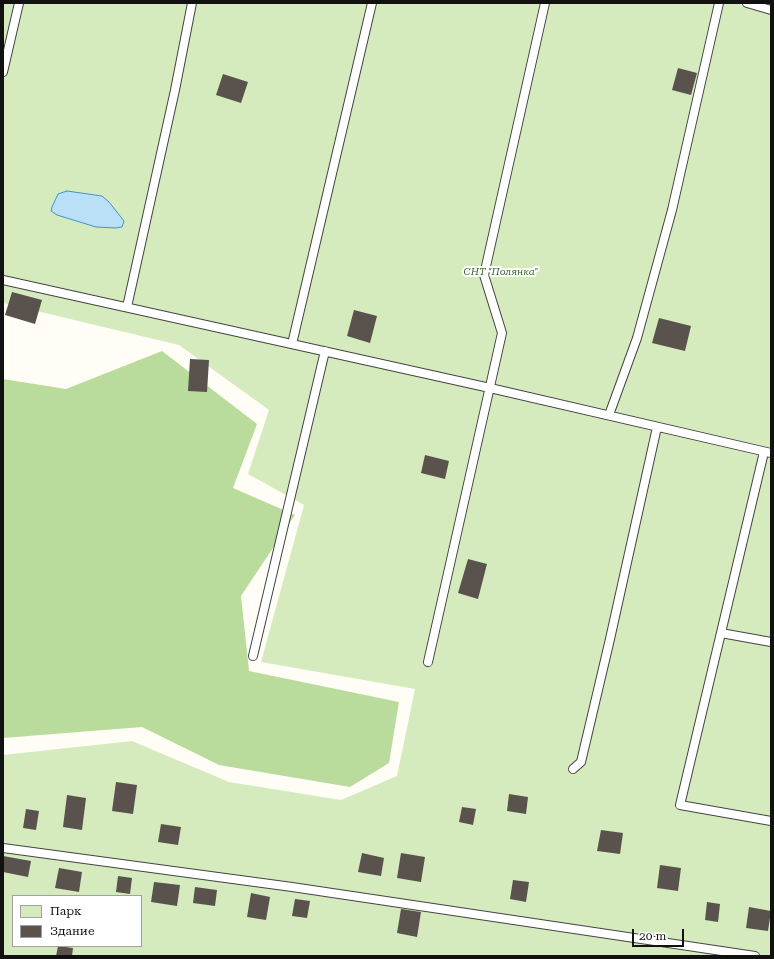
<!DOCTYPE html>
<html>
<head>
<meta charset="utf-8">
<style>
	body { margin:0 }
	#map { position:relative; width:774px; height:959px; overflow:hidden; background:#fffdf5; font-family:"Roboto Serif",serif }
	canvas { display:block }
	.frame { position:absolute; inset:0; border:4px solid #111; pointer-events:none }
	.legend { position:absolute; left:12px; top:895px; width:130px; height:52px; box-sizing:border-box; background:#fff; border:1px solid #a0a0a0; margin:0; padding:5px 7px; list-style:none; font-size:12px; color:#111 }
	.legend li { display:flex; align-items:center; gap:8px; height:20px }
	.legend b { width:20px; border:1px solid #a0a0a0 }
	.scale { position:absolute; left:632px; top:929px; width:52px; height:18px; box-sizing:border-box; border:2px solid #111; border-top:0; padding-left:5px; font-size:12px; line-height:14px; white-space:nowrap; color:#111; -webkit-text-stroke:3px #fff; paint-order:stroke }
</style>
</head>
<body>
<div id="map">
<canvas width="774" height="959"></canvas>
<div class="frame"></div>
<ul class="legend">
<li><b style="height:11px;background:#d5ebbd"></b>Парк</li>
<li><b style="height:11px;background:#5a524d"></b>Здание</li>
</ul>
<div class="scale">20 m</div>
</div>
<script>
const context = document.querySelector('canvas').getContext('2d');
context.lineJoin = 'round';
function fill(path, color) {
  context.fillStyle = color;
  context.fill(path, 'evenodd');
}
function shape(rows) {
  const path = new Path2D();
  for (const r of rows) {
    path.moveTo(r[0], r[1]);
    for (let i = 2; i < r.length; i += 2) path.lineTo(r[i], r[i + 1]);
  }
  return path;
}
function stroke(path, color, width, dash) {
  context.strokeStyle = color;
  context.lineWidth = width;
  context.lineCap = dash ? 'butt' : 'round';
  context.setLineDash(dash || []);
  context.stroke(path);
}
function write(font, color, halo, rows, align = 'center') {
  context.font = font + ' "Roboto Serif",serif';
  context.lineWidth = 4;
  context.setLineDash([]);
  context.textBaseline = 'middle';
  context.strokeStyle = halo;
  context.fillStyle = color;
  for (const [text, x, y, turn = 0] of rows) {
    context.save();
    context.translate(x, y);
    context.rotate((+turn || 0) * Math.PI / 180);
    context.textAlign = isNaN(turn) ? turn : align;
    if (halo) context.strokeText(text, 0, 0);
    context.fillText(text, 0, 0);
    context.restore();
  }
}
fill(shape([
	[3,3,771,3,771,956,3,956,3,755,132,741,229,782,341,800,397,776,415,689,261,662,304,505,248,474,269,410,179,345,3,303],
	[13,896,141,896,141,946,13,946]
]), '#d5ebbd');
fill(shape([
	[162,351,257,424,233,488,295,515,241,596,249,671,399,702,389,763,350,787,219,765,142,727,3,738,3,379,66,389]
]), '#b9dc9c');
const water = shape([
	[67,191,102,196,109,202,124,221,122,227,115,228,96,227,57,215,51,211,52,207,58,194,67,191]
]);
fill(water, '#b9e0f7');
stroke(water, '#3f96cf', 1);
fill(shape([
	[678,68,697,73,691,95,672,90],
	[223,74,248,82,241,103,216,95],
	[12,292,42,300,35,324,5,315],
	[354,310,377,316,370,343,347,336],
	[659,318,691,326,685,351,652,343],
	[190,359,209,360,207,392,188,391],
	[425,455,449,461,445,479,421,473],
	[468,559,487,564,478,599,458,593],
	[116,782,137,785,133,814,112,811],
	[509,794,528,797,526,814,507,811],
	[67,795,86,798,82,830,63,827],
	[462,807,476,809,473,825,459,822],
	[26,809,39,811,36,830,23,828],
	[161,824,181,827,178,845,158,842],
	[601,830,623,833,620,854,597,851],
	[362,853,384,858,381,876,358,872],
	[401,853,425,857,421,882,397,878],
	[3,856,31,861,28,877,3,872],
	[660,865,681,868,678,891,657,888],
	[59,868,82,872,79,892,55,888],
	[118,876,132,878,130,894,116,892],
	[513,880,529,882,526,902,510,899],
	[154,882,180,885,177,906,151,902],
	[195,887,217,890,215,906,193,903],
	[251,893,270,897,266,920,247,917],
	[295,899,310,901,307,918,292,916],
	[707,902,720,904,718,922,705,920],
	[749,907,771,911,768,931,746,928],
	[401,909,421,912,417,937,397,933],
	[58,946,73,948,72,956,56,956]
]), '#5a524d');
const service = shape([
	[747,3,771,10],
	[3,72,19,3],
	[3,280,490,388,771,453],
	[127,307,175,90,192,3],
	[292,344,372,3],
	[609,415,637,338,672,210,719,3],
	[764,452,680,805,771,821],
	[721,633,771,642],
	[253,656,325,351],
	[428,662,502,333,484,275,545,3],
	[573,769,581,762,610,639,657,427],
	[3,848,292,887,755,956]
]);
stroke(service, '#444', 10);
stroke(service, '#fff', 8);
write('italic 10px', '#2f6b1f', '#fff', [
	["СНТ \"Полянка\"",501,272]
]);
</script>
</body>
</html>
